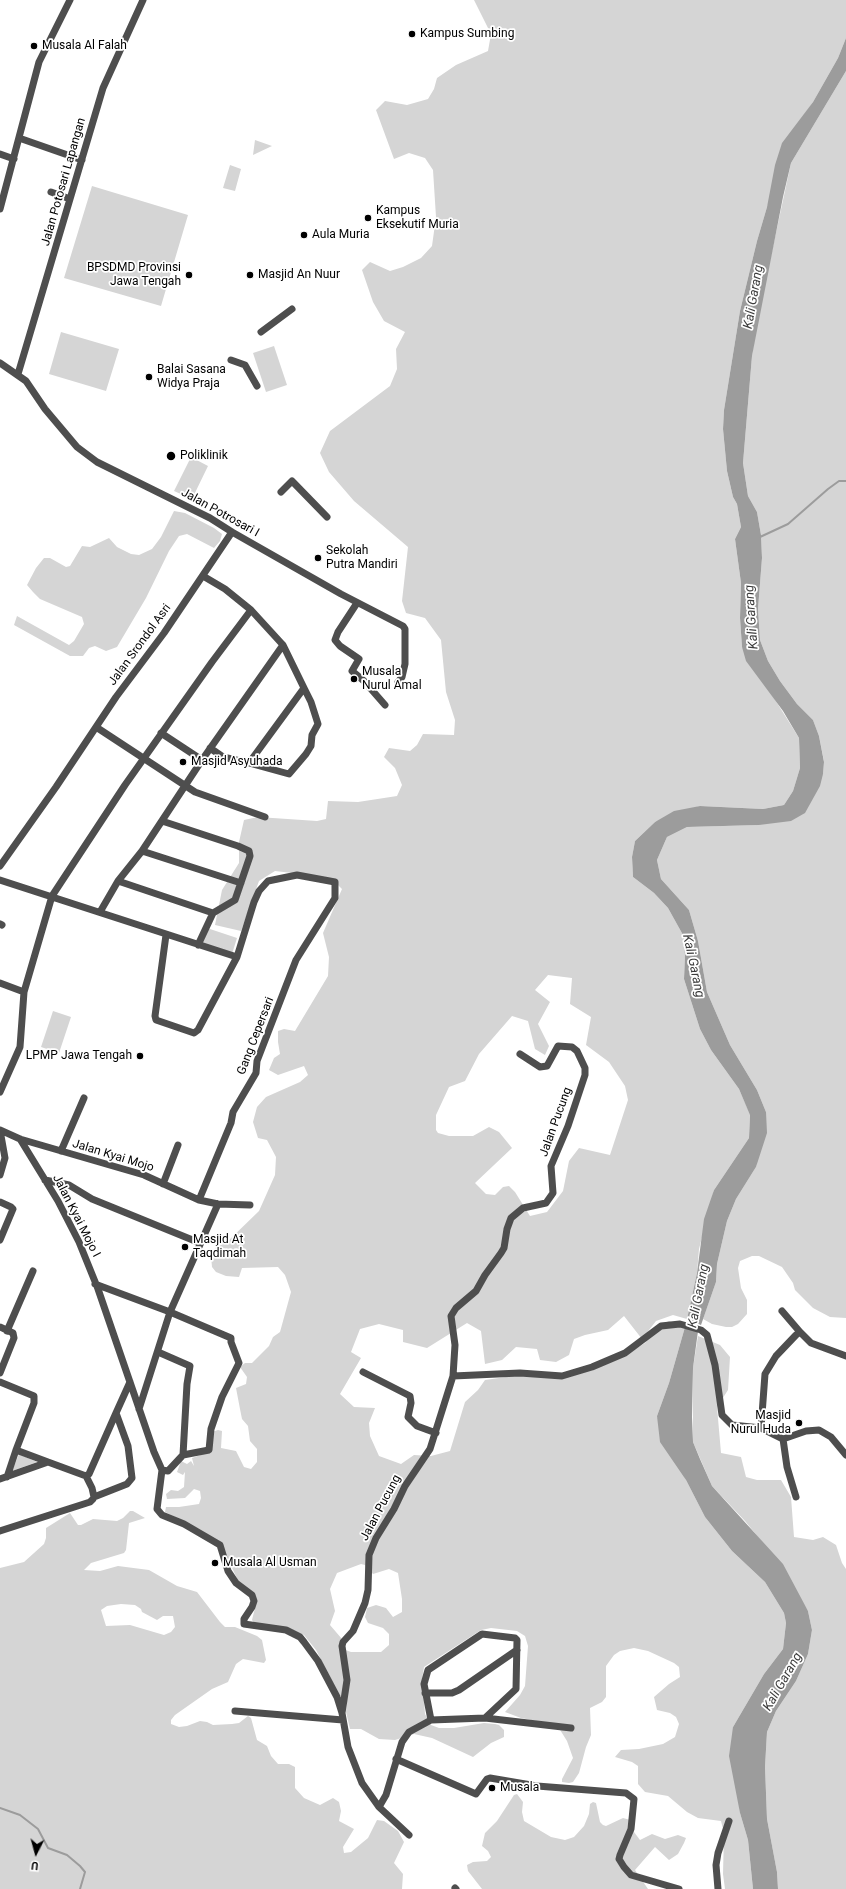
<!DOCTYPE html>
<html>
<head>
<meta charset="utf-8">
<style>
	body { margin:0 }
	#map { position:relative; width:846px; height:1889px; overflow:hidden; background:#fff; font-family:Roboto,sans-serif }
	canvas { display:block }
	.north { position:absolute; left:16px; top:1833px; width:40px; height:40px; -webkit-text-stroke:3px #fff; paint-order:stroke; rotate:186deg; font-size:11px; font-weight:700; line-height:16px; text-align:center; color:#000 }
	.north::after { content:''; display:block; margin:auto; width:14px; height:18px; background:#000; clip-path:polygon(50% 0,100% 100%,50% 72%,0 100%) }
</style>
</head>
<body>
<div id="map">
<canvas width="846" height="1889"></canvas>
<div class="north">U</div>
</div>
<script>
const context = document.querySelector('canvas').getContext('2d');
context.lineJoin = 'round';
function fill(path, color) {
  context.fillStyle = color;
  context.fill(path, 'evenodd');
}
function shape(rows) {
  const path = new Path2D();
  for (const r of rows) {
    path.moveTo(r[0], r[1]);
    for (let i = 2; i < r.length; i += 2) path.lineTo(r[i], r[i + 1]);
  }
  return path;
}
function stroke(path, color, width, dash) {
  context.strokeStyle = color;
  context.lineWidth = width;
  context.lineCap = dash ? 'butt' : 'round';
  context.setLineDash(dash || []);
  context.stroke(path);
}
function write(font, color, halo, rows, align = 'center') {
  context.font = font + ' Roboto,sans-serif';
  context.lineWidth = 3.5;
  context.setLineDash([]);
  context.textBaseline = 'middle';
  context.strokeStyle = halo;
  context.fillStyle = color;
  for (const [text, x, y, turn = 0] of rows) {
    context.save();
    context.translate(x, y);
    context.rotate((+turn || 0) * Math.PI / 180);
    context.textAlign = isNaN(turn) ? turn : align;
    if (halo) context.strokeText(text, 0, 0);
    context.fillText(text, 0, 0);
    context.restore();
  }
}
fill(shape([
	[474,0,846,0,846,38,838,58,813,102,799,122,767,207,757,241,740,311,724,410,723,429,727,471,733,497,737,504,741,527,735,539,741,583,740,618,742,647,799,738,800,768,793,791,784,805,763,809,700,806,655,822,635,841,632,857,633,877,654,893,668,908,683,935,685,956,684,979,700,1029,711,1050,739,1089,750,1114,749,1138,714,1190,699,1249,697,1273,687,1319,673,1315,656,1321,642,1339,624,1316,608,1330,585,1335,574,1339,569,1355,556,1362,540,1360,537,1349,516,1347,502,1360,485,1364,481,1331,467,1323,427,1348,403,1342,403,1330,379,1324,360,1329,351,1352,361,1358,340,1394,354,1407,375,1408,369,1423,370,1436,379,1456,401,1464,414,1455,431,1456,450,1451,465,1402,478,1390,485,1380,520,1375,561,1379,632,1351,645,1343,660,1325,669,1321,685,1327,669,1383,657,1416,686,1480,705,1517,732,1551,765,1582,784,1613,786,1623,783,1649,764,1674,733,1727,740,1813,748,1840,753,1889,725,1889,723,1874,724,1833,721,1821,698,1818,687,1812,668,1796,645,1792,638,1784,638,1766,632,1762,615,1757,621,1750,639,1749,663,1744,675,1737,679,1724,676,1717,670,1713,657,1710,654,1697,669,1684,680,1677,679,1667,674,1663,648,1651,634,1648,620,1651,614,1655,606,1666,606,1697,602,1702,590,1708,591,1735,586,1747,579,1773,573,1782,569,1783,562,1782,562,1779,573,1758,567,1741,557,1725,521,1718,505,1712,520,1695,525,1686,528,1646,525,1636,517,1631,491,1628,481,1630,424,1667,422,1679,425,1714,431,1725,439,1728,454,1728,484,1723,495,1724,499,1725,504,1730,504,1737,491,1743,473,1757,432,1738,414,1734,395,1740,379,1739,361,1729,350,1729,346,1712,347,1702,340,1696,316,1650,304,1635,288,1628,255,1624,252,1620,255,1608,249,1595,241,1587,221,1544,201,1530,165,1512,166,1507,179,1507,199,1504,201,1498,200,1491,194,1489,185,1498,167,1499,166,1494,171,1490,178,1491,184,1487,185,1472,183,1475,177,1472,181,1461,187,1464,191,1461,194,1466,192,1458,212,1451,212,1432,218,1430,222,1431,221,1448,236,1451,244,1467,251,1469,257,1462,257,1449,250,1441,248,1426,242,1419,240,1409,236,1388,246,1384,247,1377,240,1367,245,1363,252,1363,269,1346,273,1337,280,1332,291,1292,285,1275,278,1267,242,1268,239,1277,226,1276,216,1272,212,1267,211,1256,216,1247,226,1243,259,1211,275,1175,276,1157,267,1140,258,1138,253,1122,257,1107,266,1097,300,1082,308,1075,304,1066,278,1075,269,1070,274,1058,280,1054,278,1042,278,1031,284,1029,295,1031,328,976,329,957,323,933,342,889,335,882,318,876,275,871,259,881,241,931,215,925,222,890,239,863,239,842,244,820,258,817,317,821,326,819,328,801,358,802,397,796,402,785,395,768,384,757,389,748,410,751,417,745,423,734,454,735,455,720,446,692,441,640,425,618,406,613,402,601,408,547,354,501,329,472,320,453,330,431,390,386,397,369,396,349,405,332,384,321,373,302,362,270,370,262,390,271,403,267,421,258,432,246,436,217,433,170,425,158,409,153,394,159,376,110,385,101,407,105,428,99,434,89,437,78,456,65,488,51,491,34],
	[548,975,572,978,570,1004,591,1017,586,1045,609,1062,625,1086,628,1100,610,1155,579,1148,569,1161,563,1191,547,1212,530,1216,515,1192,509,1186,503,1187,495,1195,486,1194,475,1183,512,1148,499,1132,489,1127,473,1136,449,1136,438,1133,436,1130,436,1115,449,1087,465,1081,479,1054,512,1016,528,1021,535,1049,545,1055,549,1046,538,1024,550,1002,535,990],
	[361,1564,365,1565,373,1574,389,1569,398,1573,402,1599,402,1612,393,1617,386,1608,376,1605,367,1608,365,1617,368,1623,383,1628,389,1634,389,1645,381,1652,351,1652,340,1648,342,1639,330,1625,335,1611,330,1589,337,1573],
	[846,71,846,1318,830,1317,813,1308,795,1290,793,1283,782,1267,759,1256,752,1256,740,1261,738,1268,741,1288,747,1300,747,1314,738,1324,732,1327,726,1327,712,1324,703,1319,716,1282,717,1264,727,1221,736,1199,756,1167,766,1112,757,1090,730,1045,707,992,698,941,689,910,661,879,657,860,667,837,687,827,759,825,823,774,824,761,819,736,813,720,797,704,780,681,768,661,760,640,758,609,762,558,761,535,757,512,748,496,743,463,752,356,757,321,791,163],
	[255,140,272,146,253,155],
	[230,165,241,169,235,191,223,188],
	[92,186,188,215,161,306,64,278],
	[61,332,119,349,106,391,49,374],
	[274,346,287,385,266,392,253,353],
	[191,457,208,466,192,499,174,491],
	[174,511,185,513,214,528,222,534,220,541,214,548,187,534,179,536,169,551,146,598,117,647,106,651,95,646,89,648,83,656,70,656,14,625,17,616,69,645,74,641,84,624,82,617,40,599,33,592,27,585,36,568,44,558,50,558,66,567,70,566,82,546,90,547,109,538,117,547,131,554,139,555,152,549,161,537],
	[207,928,237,938,232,954,201,944],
	[53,1011,71,1017,59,1053,41,1047],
	[698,1336,720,1345,730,1357,728,1390,717,1407,721,1453,741,1457,746,1477,757,1480,781,1480,791,1497,794,1537,813,1540,823,1537,836,1545,842,1563,846,1569,846,1889,778,1889,777,1872,767,1819,765,1767,767,1732,776,1711,796,1681,808,1654,812,1630,808,1611,763,1543,745,1521,712,1486,693,1442,693,1368],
	[19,1454,37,1462,12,1471],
	[130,1511,133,1511,145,1518,129,1523,126,1550,124,1553,91,1563,84,1570,100,1571,118,1566,149,1570,177,1586,197,1592,220,1622,225,1627,235,1627,257,1636,262,1640,266,1660,264,1663,243,1659,236,1664,228,1682,212,1689,175,1715,171,1720,171,1724,179,1727,187,1726,200,1721,207,1722,213,1725,232,1724,239,1723,248,1716,251,1718,257,1740,267,1746,271,1756,278,1764,289,1764,295,1767,295,1788,304,1798,320,1805,333,1798,339,1802,341,1811,339,1821,354,1829,343,1847,344,1853,351,1852,368,1838,377,1820,384,1821,398,1831,404,1842,394,1863,403,1874,402,1889,0,1889,0,1568,24,1562,44,1544,46,1538,46,1528,70,1513,78,1525,81,1525,93,1519,117,1521,123,1518],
	[121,1604,135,1605,141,1609,142,1612,157,1620,163,1616,173,1616,175,1627,171,1632,164,1635,130,1625,106,1626,101,1610,107,1606],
	[517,1794,523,1802,522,1812,524,1821,551,1837,565,1840,574,1837,584,1826,589,1814,590,1804,593,1802,596,1803,600,1822,603,1825,606,1826,623,1818,634,1821,634,1832,640,1840,652,1834,665,1839,678,1835,686,1838,684,1843,678,1854,669,1860,655,1847,635,1870,648,1889,482,1889,468,1871,467,1865,473,1862,487,1861,491,1857,488,1851,482,1846,485,1833,497,1821,514,1795]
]), '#d5d5d5');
fill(shape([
	[846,38,846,71,791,163,783,197,752,356,743,463,748,496,757,512,761,535,762,558,758,609,760,640,768,661,780,681,797,704,813,720,819,736,824,762,823,774,820,786,805,813,791,821,759,825,687,827,667,837,657,860,661,879,689,910,698,941,707,992,730,1045,757,1090,766,1112,767,1133,756,1167,736,1199,727,1221,717,1264,716,1282,701,1325,687,1319,697,1273,704,1219,714,1190,749,1138,750,1115,739,1089,711,1050,700,1029,684,979,685,956,683,935,668,908,654,893,633,877,632,857,635,841,655,822,674,811,700,806,763,809,784,805,793,791,800,768,799,738,783,711,746,661,742,647,740,618,741,583,735,539,741,527,737,504,733,497,727,471,723,429,724,410,740,311,757,241,767,207,775,165,782,143,813,102,838,58],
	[685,1327,698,1331,693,1368,692,1417,693,1442,700,1459,712,1486,783,1564,808,1611,812,1630,808,1654,796,1681,776,1711,767,1732,765,1767,767,1819,777,1872,778,1889,753,1889,748,1840,740,1813,729,1756,733,1727,764,1674,783,1649,786,1623,784,1613,765,1582,732,1551,705,1517,686,1480,660,1442,657,1416,669,1383]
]), '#9c9c9c');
stroke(shape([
	[760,537,788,524,828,489,839,481,846,481],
	[0,1808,20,1815,38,1829,48,1848,67,1855,80,1866,85,1872,80,1889]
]), '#9c9c9c', 2);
stroke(shape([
	[19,138,82,160],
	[0,154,14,159],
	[51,192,70,199],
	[0,209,39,62,70,0],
	[261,332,292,309],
	[231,360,245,365,257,386],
	[0,363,26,381,45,409,77,447,97,462,210,518,232,532,341,594,403,626,405,629,405,664,402,677,398,682],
	[18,374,103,88,143,0],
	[281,492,292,481,327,517],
	[357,603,338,632,335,640,340,646,359,659,352,671,364,681,385,705],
	[96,727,195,792,265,817],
	[210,748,223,757,249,763,304,688,283,645],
	[202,760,283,645,251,610],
	[249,763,289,774,306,754,311,746,312,735,318,724,311,702,304,688],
	[162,821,238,846,249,851,250,856,235,900,213,913,198,945],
	[142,851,241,883],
	[0,866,56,787,116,697,164,633,232,532],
	[0,880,237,957],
	[118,881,213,913],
	[100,912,118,881,142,851,202,760,161,733],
	[0,924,2,925],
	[166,935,155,1016,156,1020,194,1033,198,1030,237,957,254,902,259,891,268,881,297,875,335,882,335,898,296,960,257,1061,256,1073,233,1112,231,1123,199,1200],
	[0,983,24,992],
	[0,1092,20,1047,24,992,52,896,125,785,212,662,251,610,225,589,203,576],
	[0,1130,20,1139,144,1175,199,1200,218,1204,250,1205],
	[20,1139,58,1201,79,1242,98,1289,154,1452,162,1470,157,1509,162,1515,184,1524,220,1545,228,1571,236,1583,252,1595,254,1601,252,1607,244,1619,244,1624,286,1630,300,1637,304,1642,318,1661,337,1697,342,1713,348,1747,362,1783,379,1807,409,1835],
	[61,1151,84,1098],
	[0,1175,5,1158,0,1130],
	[45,1180,69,1185,92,1199,200,1243],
	[163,1184,178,1145],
	[0,1202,11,1207,13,1209,0,1240],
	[95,1284,170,1312,231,1338,231,1342,239,1363,222,1397,211,1429,209,1450,183,1455,168,1471,162,1470],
	[782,1311,800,1332],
	[0,1327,13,1333,14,1338,0,1373],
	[7,1331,33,1271],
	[158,1352,190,1366,187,1384,183,1455],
	[363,1372,410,1396,411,1403,408,1417,417,1426,436,1433],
	[453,1376,520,1373,562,1376,592,1367,625,1353,661,1326,680,1324,701,1330,707,1335,715,1365,722,1415,732,1425,761,1428,783,1439,806,1431,819,1430,831,1437,846,1455],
	[0,1382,34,1396,34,1403,16,1450,48,1462,0,1479],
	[139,1409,170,1312,218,1204],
	[761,1428,765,1374,776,1356,796,1335,800,1332,811,1343,846,1356],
	[783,1439,787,1467,796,1497],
	[86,1476,89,1474,116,1413],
	[7,1477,16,1450],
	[94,1497,127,1484,132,1478,128,1446,116,1413,130,1382],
	[0,1531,90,1502,93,1499,94,1497,92,1488,86,1476,48,1462],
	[425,1693,452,1693,459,1690,517,1650],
	[235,1711,343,1720],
	[342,1713,347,1680,342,1646,343,1642,353,1631,365,1603,368,1590,369,1555,376,1538,394,1509,405,1486,430,1449,453,1376,455,1345,451,1316,456,1308,476,1291,485,1275,501,1253,504,1248,507,1229,511,1218,523,1208,546,1203,553,1193,551,1166,568,1126,585,1075,585,1068,577,1051,572,1047,558,1046,547,1066,540,1067,520,1054],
	[431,1720,424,1684,428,1670,482,1634,515,1638,517,1640,516,1689,485,1718],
	[396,1759,476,1794,487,1779,490,1778,537,1786,626,1793,634,1799,631,1829,620,1855,619,1859,624,1867,631,1875,679,1889],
	[379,1807,386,1795,402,1742,409,1732,431,1720,485,1718,571,1728],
	[455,1888,456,1889],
	[718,1889,716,1865,718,1853,729,1821]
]), '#4e4e4e', 7);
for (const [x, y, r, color] of [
	[412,34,4,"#000"],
	[34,46,4,"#000"],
	[368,218,4,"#000"],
	[304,235,4,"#000"],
	[189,275,4,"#000"],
	[250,275,4,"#000"],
	[149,377,4,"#000"],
	[171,456,5,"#000"],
	[318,558,4,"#000"],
	[354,679,4,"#000"],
	[183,762,4,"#000"],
	[140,1056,4,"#000"],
	[185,1247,4,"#000"],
	[799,1423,4,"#000"],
	[215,1563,4,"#000"],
	[492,1788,4,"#000"]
]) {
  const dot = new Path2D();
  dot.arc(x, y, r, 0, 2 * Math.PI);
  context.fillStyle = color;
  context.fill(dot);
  stroke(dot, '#fff', 1.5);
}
write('12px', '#000', '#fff', [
	["Kampus Sumbing",420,34],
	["Musala Al Falah",42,46],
	["Kampus",376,211],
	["Eksekutif Muria",376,225],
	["Aula Muria",312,235],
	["BPSDMD Provinsi",181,268,"right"],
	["Jawa Tengah",181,282,"right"],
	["Masjid An Nuur",258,275],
	["Balai Sasana",157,370],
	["Widya Praja",157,384],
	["Poliklinik",180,456],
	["Sekolah",326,551],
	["Putra Mandiri",326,565],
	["Musala",362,672],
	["Nurul Amal",362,686],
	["Masjid Asyuhada",191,762],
	["LPMP Jawa Tengah",132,1056,"right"],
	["Masjid At",193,1240],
	["Taqdimah",193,1254],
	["Masjid",791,1416,"right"],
	["Nurul Huda",791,1430,"right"],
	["Musala Al Usman",223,1563],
	["Musala",500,1788]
], 'left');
write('12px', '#000', '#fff', [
	["Jalan Potosari Lapangan",64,182,-74],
	["Jalan Potrosari I",220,513,29],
	["Jalan Srondol Asri",140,645,-54],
	["Gang Cepersari",256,1036,-69],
	["Jalan Pucung",556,1122,-70],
	["Jalan Kyai Mojo",113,1156,17],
	["Jalan Kyai Mojo I",76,1216,63],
	["Jalan Pucung",381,1508,-62]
]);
write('italic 13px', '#3d3d3d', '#fff', [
	["Kali Garang",754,297,-80],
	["Kali Garang",752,617,-94],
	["Kali Garang",693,966,78],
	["Kali Garang",699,1296,-79],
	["Kali Garang",783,1682,-60]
]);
</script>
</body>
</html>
